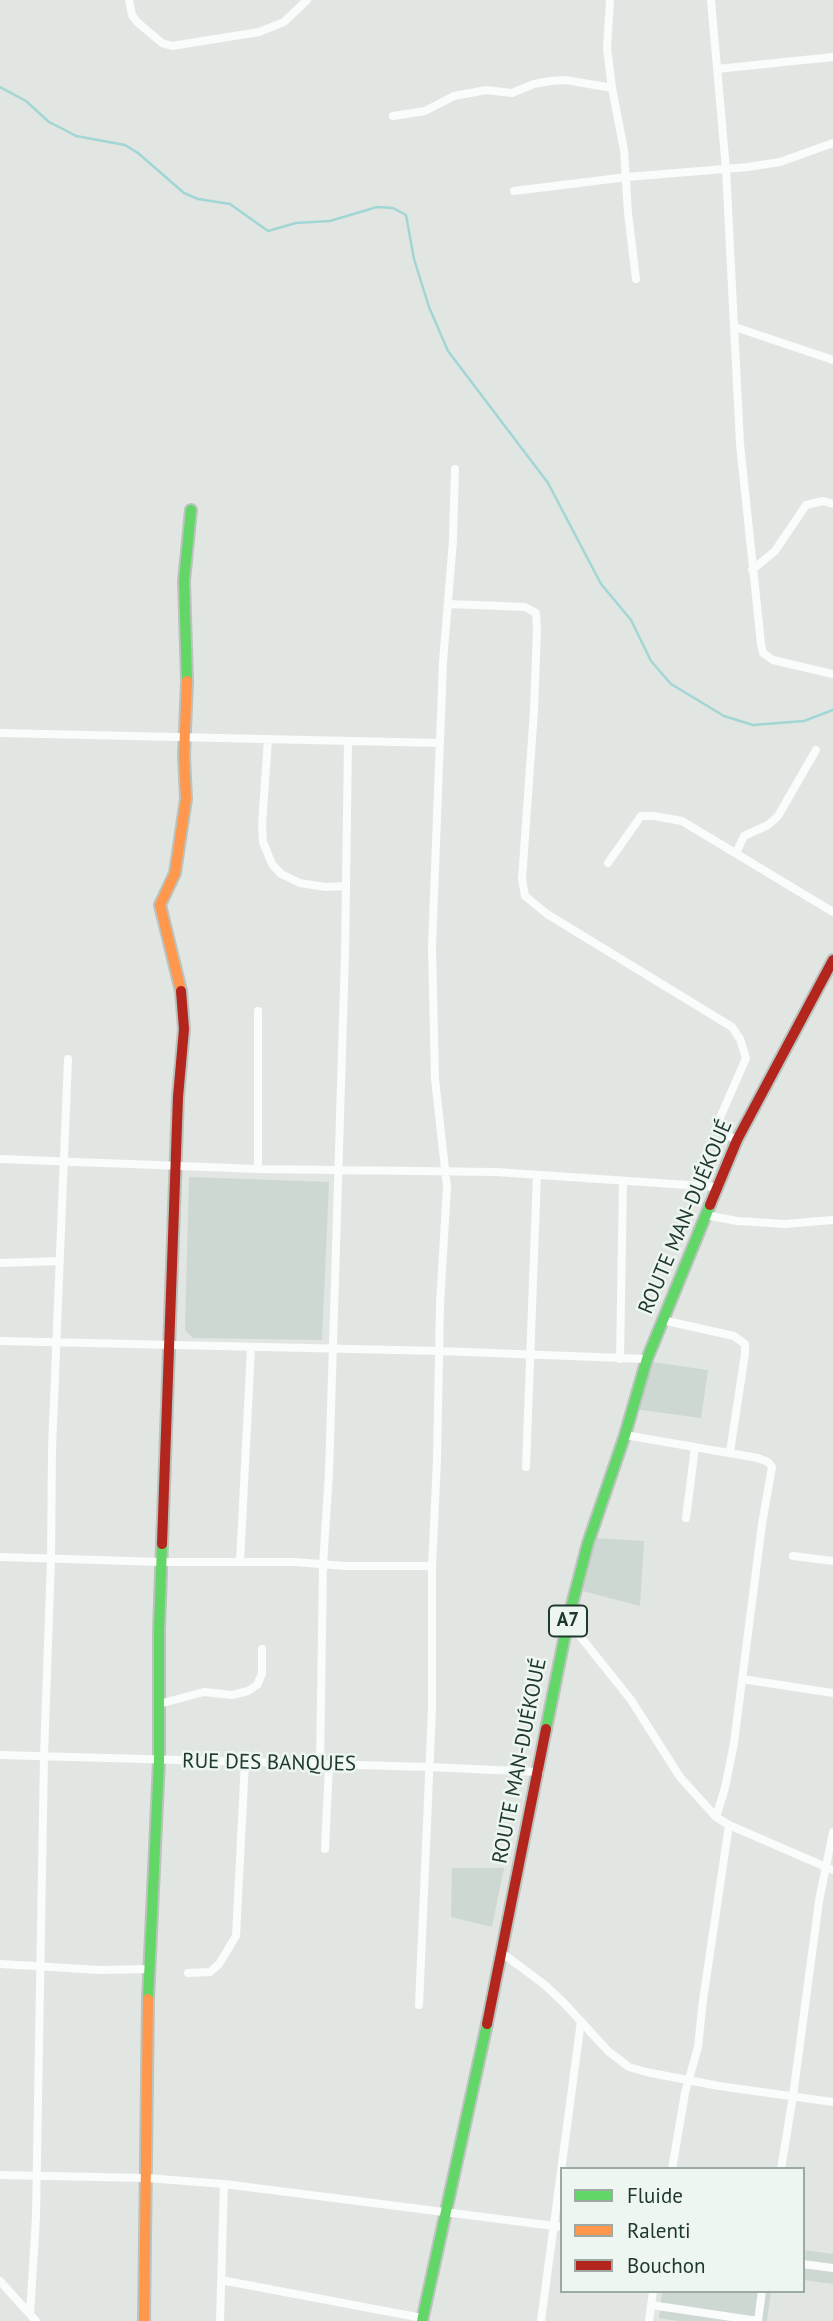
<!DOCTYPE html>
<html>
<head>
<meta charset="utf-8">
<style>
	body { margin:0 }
	#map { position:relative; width:833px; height:2321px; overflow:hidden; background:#e1e6e3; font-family:"PT Sans",sans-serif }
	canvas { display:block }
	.legend { position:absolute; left:560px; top:2167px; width:245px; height:126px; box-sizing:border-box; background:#eef6f1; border:2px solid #9caaa3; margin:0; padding:9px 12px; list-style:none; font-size:21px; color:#20392e }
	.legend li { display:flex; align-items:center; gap:14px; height:35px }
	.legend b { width:35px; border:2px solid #9caaa3 }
</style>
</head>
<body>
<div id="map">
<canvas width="833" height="2321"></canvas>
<ul class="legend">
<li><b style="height:9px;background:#63d668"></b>Fluide</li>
<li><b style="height:9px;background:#ff974d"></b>Ralenti</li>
<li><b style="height:9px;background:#b3261e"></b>Bouchon</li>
</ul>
</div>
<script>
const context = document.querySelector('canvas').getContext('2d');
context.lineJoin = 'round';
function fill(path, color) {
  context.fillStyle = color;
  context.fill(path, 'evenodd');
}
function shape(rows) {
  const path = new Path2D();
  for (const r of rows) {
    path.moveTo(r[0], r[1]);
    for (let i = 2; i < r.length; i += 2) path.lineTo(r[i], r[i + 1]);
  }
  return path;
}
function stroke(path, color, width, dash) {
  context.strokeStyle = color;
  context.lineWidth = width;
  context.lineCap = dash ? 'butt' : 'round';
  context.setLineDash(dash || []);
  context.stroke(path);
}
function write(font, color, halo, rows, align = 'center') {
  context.font = font + ' "PT Sans",sans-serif';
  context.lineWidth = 5;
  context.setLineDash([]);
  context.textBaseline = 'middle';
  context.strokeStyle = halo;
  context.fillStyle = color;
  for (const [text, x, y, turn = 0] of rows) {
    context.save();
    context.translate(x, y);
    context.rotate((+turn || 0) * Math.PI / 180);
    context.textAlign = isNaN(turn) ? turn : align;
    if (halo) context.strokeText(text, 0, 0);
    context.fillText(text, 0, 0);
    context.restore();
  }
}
fill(shape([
	[189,1177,329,1182,322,1340,193,1338,185,1330],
	[652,1362,708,1370,701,1418,634,1409],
	[595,1538,644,1541,640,1606,583,1591],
	[452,1868,504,1868,492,1927,451,1917],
	[803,2250,833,2254,833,2284,803,2280],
	[662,2291,771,2291,767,2321,677,2321,659,2318]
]), '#ced8d2');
stroke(shape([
	[0,87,26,101,49,122,63,129,76,136,125,145,138,153,184,193,198,199,230,204,268,231,296,223,330,221,377,207,393,208,406,215,414,259,429,307,448,351,548,483,601,584,631,620,651,661,671,684,724,716,753,725,804,721,833,710]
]), '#a1d6d4', 2.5);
const fast = shape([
	[187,681,184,581,191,510],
	[546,1729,568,1620,588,1543,625,1435,647,1359,710,1205],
	[148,1999,159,1761,159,1630,162,1544],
	[422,2321,487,2024]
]);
const slow = shape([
	[181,991,160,905,175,873,186,799,184,755,187,681],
	[144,2321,148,1999]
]);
const jam = shape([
	[710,1205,737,1140,833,960],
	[162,1544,178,1097,184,1029,181,991],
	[487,2024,546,1729]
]);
stroke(fast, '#bac3be', 14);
stroke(slow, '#bac3be', 14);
stroke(jam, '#bac3be', 14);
stroke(shape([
	[129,0,132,15,137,22,162,43,172,46,259,32,284,22,307,0],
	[610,0,607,48,612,88,624,150,628,213,636,279],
	[711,0,726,169,740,444,761,644,763,653,773,660,833,674],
	[717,69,833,57],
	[393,116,425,111,454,96,486,90,512,93,534,84,550,81,566,80,612,88],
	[514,191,627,177,748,167,780,162,833,143],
	[735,327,833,360],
	[752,570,775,551,806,505,823,501,833,504],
	[448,604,525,607,536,613,537,629,534,711,522,879,525,896,547,914,732,1027,740,1039,746,1058,719,1120,725,1134,737,1140],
	[0,733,439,743],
	[268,739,262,825,263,842,272,864,281,874,300,883,325,887,346,886],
	[736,853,744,836,768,825,778,816,816,750],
	[608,863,641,816,654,816,682,821,833,912],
	[258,1011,258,1169],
	[0,1159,258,1169,496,1172,717,1187],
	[705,1215,737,1221,785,1224,833,1220],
	[0,1263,60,1261],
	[662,1320,734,1336,745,1344,745,1354,730,1452],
	[0,1341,439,1351,647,1359],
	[620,1359,623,1182],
	[625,1435,758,1458,768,1462,772,1467,762,1524,734,1743,725,1788,716,1817],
	[526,1467,537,1175],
	[686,1518,695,1447],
	[793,1556,833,1561],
	[0,1557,162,1562,294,1562,346,1566,432,1566],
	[240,1562,251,1348],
	[568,1621,631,1700,680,1777,716,1817,729,1825,833,1870],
	[742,1679,833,1693],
	[159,1704,204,1692,232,1695,248,1691,257,1685,262,1674,262,1649],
	[0,1755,429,1767,539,1772],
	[320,1765,323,1565,329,1473,345,955,348,742],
	[325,1849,329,1765],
	[502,1953,545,1985,564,2003,608,2051,629,2067,646,2072,719,2086,833,2102],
	[0,1964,100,1970,148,1969],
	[188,1973,210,1972,219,1964,236,1936,245,1762],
	[419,2005,432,1709,432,1566,437,1460,440,1304,447,1187,435,1079,432,947,443,662,453,540,455,469],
	[672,2169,685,2093,698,2047,703,2000,729,1825],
	[781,2169,793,2096,819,1901,833,1832],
	[0,2175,147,2178,224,2184,562,2227],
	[803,2264,833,2268],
	[221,2280,422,2318],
	[0,2281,36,2321],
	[651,2305,758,2321],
	[30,2314,36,2217,44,1756,51,1559,52,1449,68,1059],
	[220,2321,224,2184],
	[541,2321,581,2021],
	[649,2321,653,2291],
	[758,2321,762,2291]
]), '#fafbfb', 8);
stroke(fast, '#63d668', 10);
stroke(slow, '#ff974d', 10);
stroke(jam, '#b3261e', 10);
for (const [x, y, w] of [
	[568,1621,38]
]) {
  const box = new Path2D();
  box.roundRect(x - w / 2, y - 15.5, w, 31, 5);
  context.fillStyle = '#eef6f1';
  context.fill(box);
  stroke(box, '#20392e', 2);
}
write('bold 19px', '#20392e', null, [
	["A7",568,1621]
]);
write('21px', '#20392e', '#eef6f1', [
	["ROUTE MAN-DUÉKOUÉ",686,1217,-67],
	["ROUTE MAN-DUÉKOUÉ",520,1761,-79],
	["RUE DES BANQUES",269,1763,1]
]);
</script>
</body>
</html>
